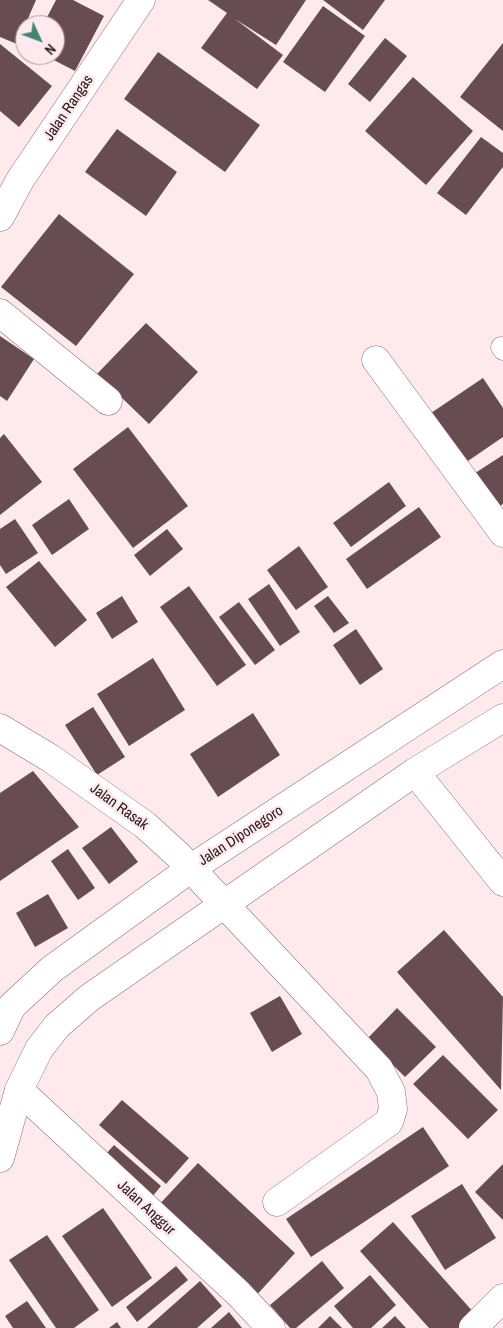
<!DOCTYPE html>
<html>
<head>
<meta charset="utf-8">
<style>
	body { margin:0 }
	#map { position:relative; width:503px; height:1328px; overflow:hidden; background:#feeaed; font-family:"Archivo Narrow",sans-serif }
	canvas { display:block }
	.north { position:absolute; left:15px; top:15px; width:50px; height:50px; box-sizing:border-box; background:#feeaed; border:1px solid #a79699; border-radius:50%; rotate:133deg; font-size:14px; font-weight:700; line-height:20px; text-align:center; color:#24191b }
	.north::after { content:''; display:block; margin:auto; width:18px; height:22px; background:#428476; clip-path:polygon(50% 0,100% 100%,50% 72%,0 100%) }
</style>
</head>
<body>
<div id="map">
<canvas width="503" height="1328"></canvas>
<div class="north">N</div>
</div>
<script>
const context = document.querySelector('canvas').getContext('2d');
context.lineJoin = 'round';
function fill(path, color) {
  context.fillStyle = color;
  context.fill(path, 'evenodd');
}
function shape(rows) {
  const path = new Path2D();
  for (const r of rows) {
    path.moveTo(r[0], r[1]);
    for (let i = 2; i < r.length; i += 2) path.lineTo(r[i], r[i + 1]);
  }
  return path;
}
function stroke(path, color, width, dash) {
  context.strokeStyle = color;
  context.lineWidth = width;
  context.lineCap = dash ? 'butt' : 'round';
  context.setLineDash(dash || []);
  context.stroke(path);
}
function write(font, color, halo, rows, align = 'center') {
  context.font = font + ' "Archivo Narrow",sans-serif';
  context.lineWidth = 5;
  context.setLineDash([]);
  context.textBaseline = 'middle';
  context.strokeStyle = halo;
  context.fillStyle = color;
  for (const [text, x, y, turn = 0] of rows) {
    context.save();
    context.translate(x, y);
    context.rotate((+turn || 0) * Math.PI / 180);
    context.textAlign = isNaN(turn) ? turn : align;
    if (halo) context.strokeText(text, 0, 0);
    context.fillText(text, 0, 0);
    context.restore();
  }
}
fill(shape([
	[0,0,36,0,17,44,0,37],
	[56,0,73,0,104,16,75,71,44,55,55,55,55,25,43,25],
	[208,0,306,0,276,45,235,19,283,55,257,89,201,48,227,13],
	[323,0,385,0,363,30],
	[323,6,365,36,325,92,283,62],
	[385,38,407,56,370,102,348,84],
	[503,43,503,131,460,97],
	[0,44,52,86,19,127,0,111],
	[158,52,260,125,225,172,124,99],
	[413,77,473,131,426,185,365,131],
	[117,129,177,172,146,216,85,172],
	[481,137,503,153,503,167,466,215,437,193],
	[59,214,134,274,76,346,1,287],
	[146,323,198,372,149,424,97,374],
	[0,336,34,359,7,401,0,396],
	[483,378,503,408,503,437,465,463,431,413],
	[128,427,188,506,133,548,73,469],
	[4,434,42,482,0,515,0,438],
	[503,455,503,504,491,512,469,477],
	[389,482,406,506,351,547,333,523],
	[69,499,89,529,52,555,32,525],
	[419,507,441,537,367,589,346,559],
	[15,519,38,553,6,574,0,565,0,529],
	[167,529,183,549,150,576,134,555],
	[299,546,328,587,296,610,267,570],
	[39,561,87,620,55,647,6,587],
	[269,584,300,632,280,646,248,599],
	[189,586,246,665,217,686,160,607],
	[122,596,138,622,112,639,96,613],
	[328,596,349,623,334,633,314,606],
	[239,602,275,650,255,665,219,617],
	[356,629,383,669,360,685,333,645],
	[153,658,185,710,129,746,97,694],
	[93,707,125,757,97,775,65,725],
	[253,713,280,755,218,797,190,754],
	[33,771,79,827,0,881,0,793],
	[111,827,138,862,109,884,82,848],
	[68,849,95,888,78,900,51,861],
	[48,894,68,928,35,947,16,913],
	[444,930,503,997,501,1090,397,972],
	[280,996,302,1034,272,1052,250,1013],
	[397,1008,436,1047,405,1077,367,1039],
	[443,1055,498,1110,468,1139,413,1084],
	[122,1100,189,1158,166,1184,99,1125],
	[423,1127,449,1166,311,1257,286,1219],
	[114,1145,161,1186,152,1197,105,1155],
	[198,1163,295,1253,253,1299,156,1208],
	[503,1164,503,1220,475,1192],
	[462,1184,496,1238,445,1270,411,1216],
	[103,1208,152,1278,112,1307,62,1236],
	[393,1222,475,1314,459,1328,429,1328,360,1251],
	[47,1235,99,1310,74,1328,56,1328,9,1260],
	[322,1261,344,1288,296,1328,290,1328,270,1305],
	[176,1266,188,1280,137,1322,126,1307],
	[370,1275,396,1305,371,1328,353,1328,334,1306],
	[200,1281,222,1306,197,1328,147,1328],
	[27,1301,46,1328,13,1328,5,1316],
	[229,1312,242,1328,211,1328],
	[330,1316,342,1328,318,1328],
	[395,1316,406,1328,382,1328],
	[117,1322,121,1328,109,1328]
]), '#674c52');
const lane = shape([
	[501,347,503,350]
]);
const street = shape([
	[0,217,20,180,141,0],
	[0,313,108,401],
	[376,360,503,533],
	[0,728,50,758,145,825,179,856,379,1069,391,1092,393,1109,389,1122,277,1202],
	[415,772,503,882],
	[19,1090,238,1293,271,1328],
	[473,1328,503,1298]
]);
const secondary = shape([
	[0,1031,12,1006,52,969,190,869,503,664],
	[0,1158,19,1090,39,1049,57,1026,89,998,415,772,503,718]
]);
stroke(lane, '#8f7277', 21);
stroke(street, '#8f7277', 29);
stroke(secondary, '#8f7277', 29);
stroke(lane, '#fff', 20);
stroke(street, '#fff', 28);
stroke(secondary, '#fff', 28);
write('15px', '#24191b', '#feeaed', [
	["Jalan Rangas",69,108,-56],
	["Jalan Rasak",119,807,36],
	["Jalan Diponegoro",241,836,-33],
	["Jalan Anggur",146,1208,43]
]);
</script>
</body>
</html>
